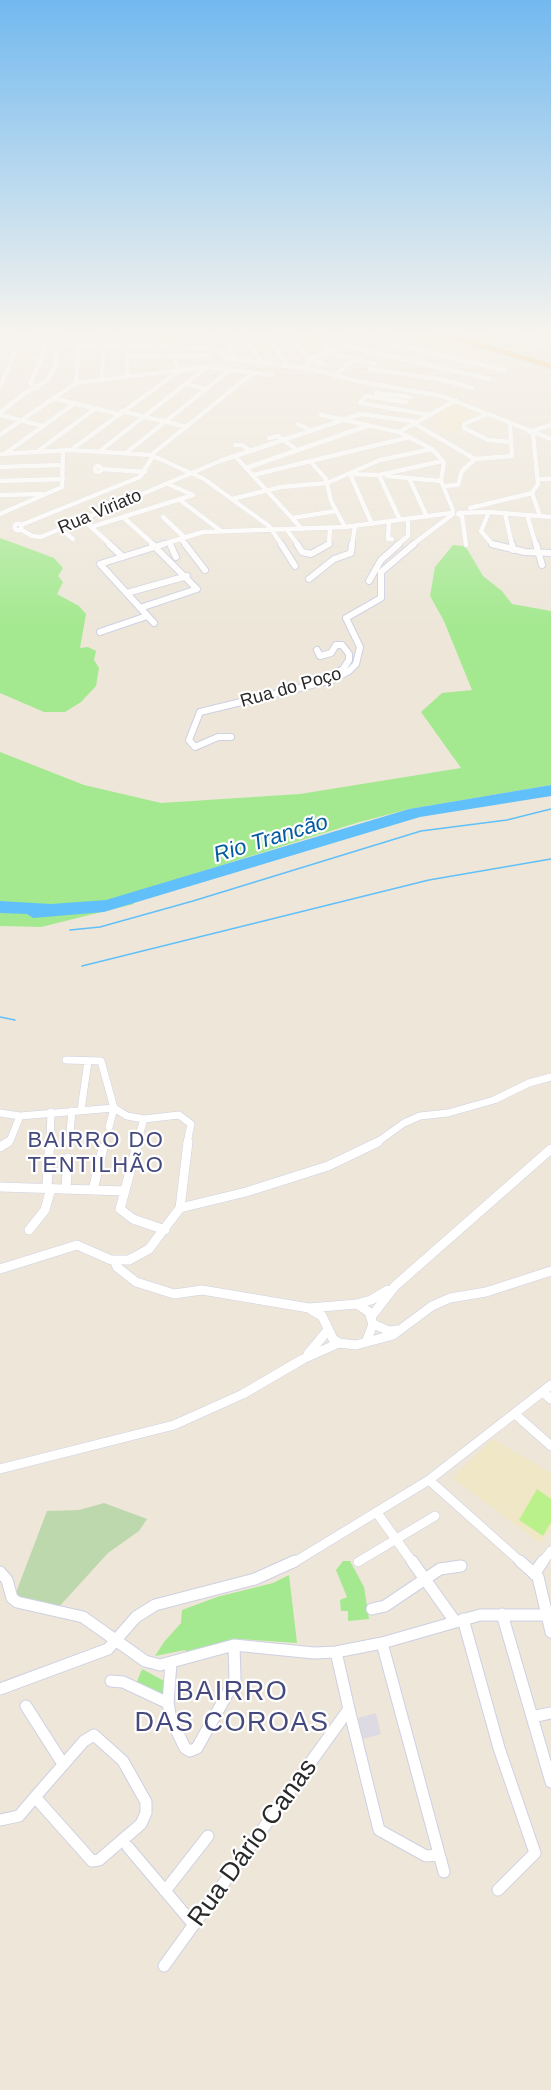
<!DOCTYPE html>
<html>
<head>
<meta charset="utf-8">
<style>
	body { margin:0 }
	canvas { display:block; background:#ede6d9 }
</style>
</head>
<body>
<canvas width="551" height="2090"></canvas>
<script>
const context = document.querySelector('canvas').getContext('2d');
context.lineJoin = 'round';
function fill(path, color) {
  context.fillStyle = color;
  context.fill(path, 'evenodd');
}
function shape(rows) {
  const path = new Path2D();
  for (const r of rows) {
    if (r.length === 3) {
      path.moveTo(r[0] + r[2], r[1]);
      path.arc(r[0], r[1], r[2], 0, 2 * Math.PI);
      continue;
    }
    path.moveTo(r[0], r[1]);
    for (let i = 2; i < r.length; i += 2) path.lineTo(r[i], r[i + 1]);
  }
  return path;
}
function stroke(path, color, width, dash) {
  context.strokeStyle = color;
  context.lineWidth = width;
  context.lineCap = dash ? 'butt' : 'round';
  context.setLineDash(dash || []);
  context.stroke(path);
}
function write(font, color, halo, rows, align = 'center') {
  context.font = font + ' Arial,sans-serif';
  context.lineWidth = 4.5;
  context.setLineDash([]);
  context.textBaseline = 'middle';
  context.strokeStyle = halo;
  context.fillStyle = color;
  for (const [text, x, y, turn = 0] of rows) {
    context.save();
    context.translate(x, y);
    context.rotate((+turn || 0) * Math.PI / 180);
    context.textAlign = isNaN(turn) ? turn : align;
    if (halo) context.strokeText(text, 0, 0);
    context.fillText(text, 0, 0);
    context.restore();
  }
}
fill(shape([
	[376,1713,381,1734,363,1739,358,1718]
]), '#dedae4');
fill(shape([
	[454,403,479,414,459,423,462,429,452,433,437,425,444,421,434,415],
	[493,1439,551,1473,551,1530,540,1543,452,1478]
]), '#f0e7c6');
fill(shape([
	[0,538,54,558,63,568,58,576,63,582,57,594,79,606,86,614,80,648,88,647,96,651,94,660,99,668,96,686,81,702,65,712,44,712,0,693],
	[453,545,463,546,467,549,483,576,502,591,512,604,551,611,551,785,409,809,356,823,130,894,134,904,41,927,0,926,0,752,84,785,161,803,300,794,461,768,421,712,442,693,472,690,444,621,430,596,435,567],
	[343,1561,350,1561,364,1587,369,1619,348,1621,348,1611,341,1611,340,1600,347,1597,336,1570],
	[289,1575,297,1643,238,1639,186,1653,185,1650,155,1656,164,1642,181,1623,182,1610,217,1597,273,1583],
	[142,1669,166,1682,165,1693,162,1695,136,1684]
]), '#a4e990');
fill(shape([
	[104,1503,147,1519,139,1531,108,1553,58,1608,15,1595,47,1511,79,1510]
]), '#bed8ae');
fill(shape([
	[537,1489,551,1499,551,1522,543,1536,519,1520]
]), '#baf18a');
fill(shape([
	[551,785,551,796,420,817,104,912,33,918,27,914,0,913,0,901,51,904,106,900,409,809]
]), '#61c0f9');
stroke(shape([
	[70,930,100,927,193,901,421,831,507,820,551,809],
	[82,966,429,880,551,859],
	[0,1017,15,1020]
]), '#61c0f9', 1.5);
const minorFar4 = shape([
	[8,334,12,340],
	[39,334,54,340],
	[198,334,228,360],
	[221,334,234,356],
	[243,334,262,363],
	[291,334,307,358,323,363,318,366],
	[321,334,327,352,375,364],
	[345,334,346,346],
	[358,334,363,350],
	[386,334,389,335,383,342,504,370],
	[498,334,532,344,551,345],
	[128,336,190,334],
	[269,337,288,366],
	[526,342,546,334],
	[0,343,213,348],
	[226,343,292,336],
	[127,351,127,377],
	[127,356,210,355],
	[225,358,312,369,356,381,442,396,551,439],
	[212,368,272,375],
	[305,368,313,357,346,346,489,379],
	[370,369,438,379,472,388],
	[334,376,354,360],
	[102,380,104,334],
	[76,383,206,367],
	[185,384,207,389],
	[0,387,19,342],
	[38,388,30,384,48,342],
	[376,393,410,397],
	[53,398,118,414],
	[406,402,366,396,360,403,431,415],
	[121,411,187,427],
	[0,413,25,393,48,380,55,367,57,334],
	[488,414,464,424,464,428,488,440,511,442],
	[0,415,43,426],
	[321,415,399,432,432,449,444,462,441,481,453,510],
	[298,424,312,431],
	[415,424,475,459],
	[399,432,456,400],
	[529,432,551,425],
	[533,434,538,484,532,493,540,516],
	[0,435,76,383,79,344],
	[269,438,278,436,297,450],
	[235,445,242,445,251,451],
	[71,450,180,370,173,356],
	[38,451,96,408],
	[100,451,206,368],
	[6,453,75,403],
	[126,453,230,370],
	[0,454,71,450,151,455,204,479,269,526,282,545],
	[151,455,253,373],
	[235,456,302,529],
	[310,461,326,479,331,501,345,527],
	[98,469,3],
	[0,467,61,465],
	[246,468,367,426],
	[102,469,145,472],
	[253,475,410,437],
	[379,475,400,520],
	[387,476,441,481],
	[409,478,427,517],
	[538,479,551,479],
	[0,481,63,479],
	[168,484,193,495],
	[443,486,458,485,462,471,475,459,512,456,510,425],
	[0,495,42,494],
	[232,499,281,487,327,483,380,460,432,449],
	[180,500,221,531],
	[470,508,532,493],
	[489,512,481,531,492,544,498,545],
	[459,513,489,512,551,517],
	[505,513,512,545],
	[0,514,62,487,63,451],
	[458,514,462,516,466,545],
	[527,515,536,545],
	[123,517,154,545],
	[163,517,184,537],
	[292,518,336,511],
	[389,522,388,539,392,539],
	[18,527,3.5],
	[372,524,350,474,379,475,443,461],
	[21,525,140,477,153,456],
	[89,525,111,545],
	[91,527,193,495],
	[20,529,32,536,41,537,220,461,361,414,418,422],
	[61,529,73,539],
	[287,530,298,545],
	[181,539,186,545],
	[169,542,171,545],
	[160,545,203,532,345,527,451,513],
	[326,545,329,544,330,528],
	[352,545,355,526],
	[397,545,408,536,408,519],
	[412,545,453,514]
]);
const minorFar3 = shape([
	[109,544,123,557],
	[170,544,176,557],
	[185,544,205,570],
	[281,544,295,566],
	[297,544,302,552,311,554,329,544],
	[492,544,525,552,551,553],
	[512,544,513,550],
	[536,544,542,565],
	[309,579,334,559,351,553,352,544],
	[369,581,381,560,399,544],
	[127,593,187,576],
	[140,608,197,589,152,544],
	[154,623,100,564,164,544],
	[100,632,147,616],
	[317,650,320,656,331,653,336,645,342,645,349,654,349,660,343,669,336,673],
	[231,737,218,737,195,747,189,740,200,712,332,680,349,671,356,664,360,647,346,618,381,598,381,572,414,544]
]);
const minorFar2 = shape([
	[66,1060,101,1061,114,1108,109,1127],
	[114,1108,127,1116,144,1119,179,1115,191,1124,187,1143],
	[81,1110,88,1061],
	[0,1113,20,1116,114,1108],
	[6,1143,10,1141,20,1116],
	[50,1143,51,1112],
	[69,1143,72,1111],
	[137,1143,144,1119],
	[376,1143,404,1123,420,1116,448,1113,494,1100,529,1083,551,1077]
]);
const minorFar1 = shape([
	[138,1142,120,1209,133,1219,165,1230],
	[0,1147,8,1142],
	[49,1154,50,1142],
	[0,1187,125,1191],
	[47,1188,48,1166],
	[66,1189,68,1158],
	[93,1190,103,1148],
	[180,1208,188,1142],
	[180,1208,246,1192,328,1166,378,1142],
	[29,1230,45,1210,51,1188],
	[115,1261,117,1267,136,1282,174,1294,202,1290,309,1308,357,1304,369,1312,373,1324,367,1340],
	[0,1269,77,1245,111,1260,129,1260,149,1249,180,1208],
	[357,1304,371,1300,388,1290],
	[310,1309,322,1316,333,1339,339,1343,356,1345,393,1335,432,1306,450,1298,486,1292,551,1271],
	[371,1317,395,1286,551,1149],
	[373,1324,389,1331,397,1330],
	[308,1354,328,1330],
	[543,1392,551,1399],
	[515,1414,551,1446],
	[0,1469,174,1425,243,1394,303,1359,339,1343],
	[429,1480,522,1563],
	[377,1513,413,1563],
	[358,1562,435,1516],
	[293,1563,429,1480,551,1385],
	[542,1563,551,1551]
]);
const minor = shape([
	[412,1561,454,1620],
	[520,1561,538,1577,551,1632],
	[0,1572,7,1580,12,1598,17,1602,83,1617,145,1661,160,1665,234,1645,314,1653,336,1652,382,1643,480,1615,551,1615],
	[534,1574,543,1561],
	[372,1609,385,1606,440,1569,461,1566],
	[502,1614,551,1782],
	[463,1619,499,1748,535,1853,498,1890],
	[382,1643,444,1872],
	[171,1663,168,1703,171,1719,185,1748,190,1751,197,1748,235,1680,234,1645],
	[111,1681,123,1682,168,1703],
	[0,1689,108,1649,136,1617,155,1605,255,1579,295,1561],
	[26,1706,63,1764],
	[349,1709,379,1830,426,1856,439,1855],
	[532,1717,551,1713],
	[94,1735,123,1761,146,1802,146,1813,141,1824,99,1860,92,1861,35,1797,84,1741,94,1735],
	[0,1820,19,1816,35,1797],
	[128,1847,194,1925],
	[165,1891,208,1836],
	[164,1966,349,1709,336,1652]
]);
const highway = shape([
	[436,334,447,334,551,364,551,368,436,334]
]);
stroke(minorFar4, '#ced0e3', 5);
stroke(minorFar3, '#ced0e3', 8);
stroke(minorFar2, '#ced0e3', 8);
stroke(minorFar1, '#ced0e3', 10);
stroke(minor, '#ced0e3', 13);
stroke(highway, '#c7c7c7', 2);
stroke(minorFar4, '#fff', 4.5);
stroke(minorFar3, '#fff', 6);
stroke(minorFar2, '#fff', 7);
stroke(minorFar1, '#fff', 9);
stroke(minor, '#fff', 11);
fill(highway, '#ffaf51');
const sky = context.createLinearGradient(0, 0, 0, 627);
sky.addColorStop(0, '#72b9ef');
sky.addColorStop(0.53, '#f7f4ee');
sky.addColorStop(1, '#f7f4ee00');
context.fillStyle = sky;
context.fillRect(0, 0, 551, 627);
write('18px', '#292929', '#fff', [
	["Rua Viriato",100,512,-23],
	["Rua do Poço",291,688,-16]
]);
write('italic 22px', '#025ba3', '#fff', [
	["Rio Trancão",271,839,-17]
]);
context.letterSpacing = '1.5px';
write('22px', '#45497d', '#fff', [
	["BAIRRO DO",96,1141],
	["TENTILHÃO",96,1166]
]);
context.letterSpacing = '0px';
write('26px', '#292929', '#fff', [
	["Rua Dário Canas",253,1843,-54]
]);
context.letterSpacing = '1.5px';
write('27px', '#45497d', '#fff', [
	["BAIRRO",232,1693],
	["DAS COROAS",232,1724]
]);
context.letterSpacing = '0px';
</script>
</body>
</html>
